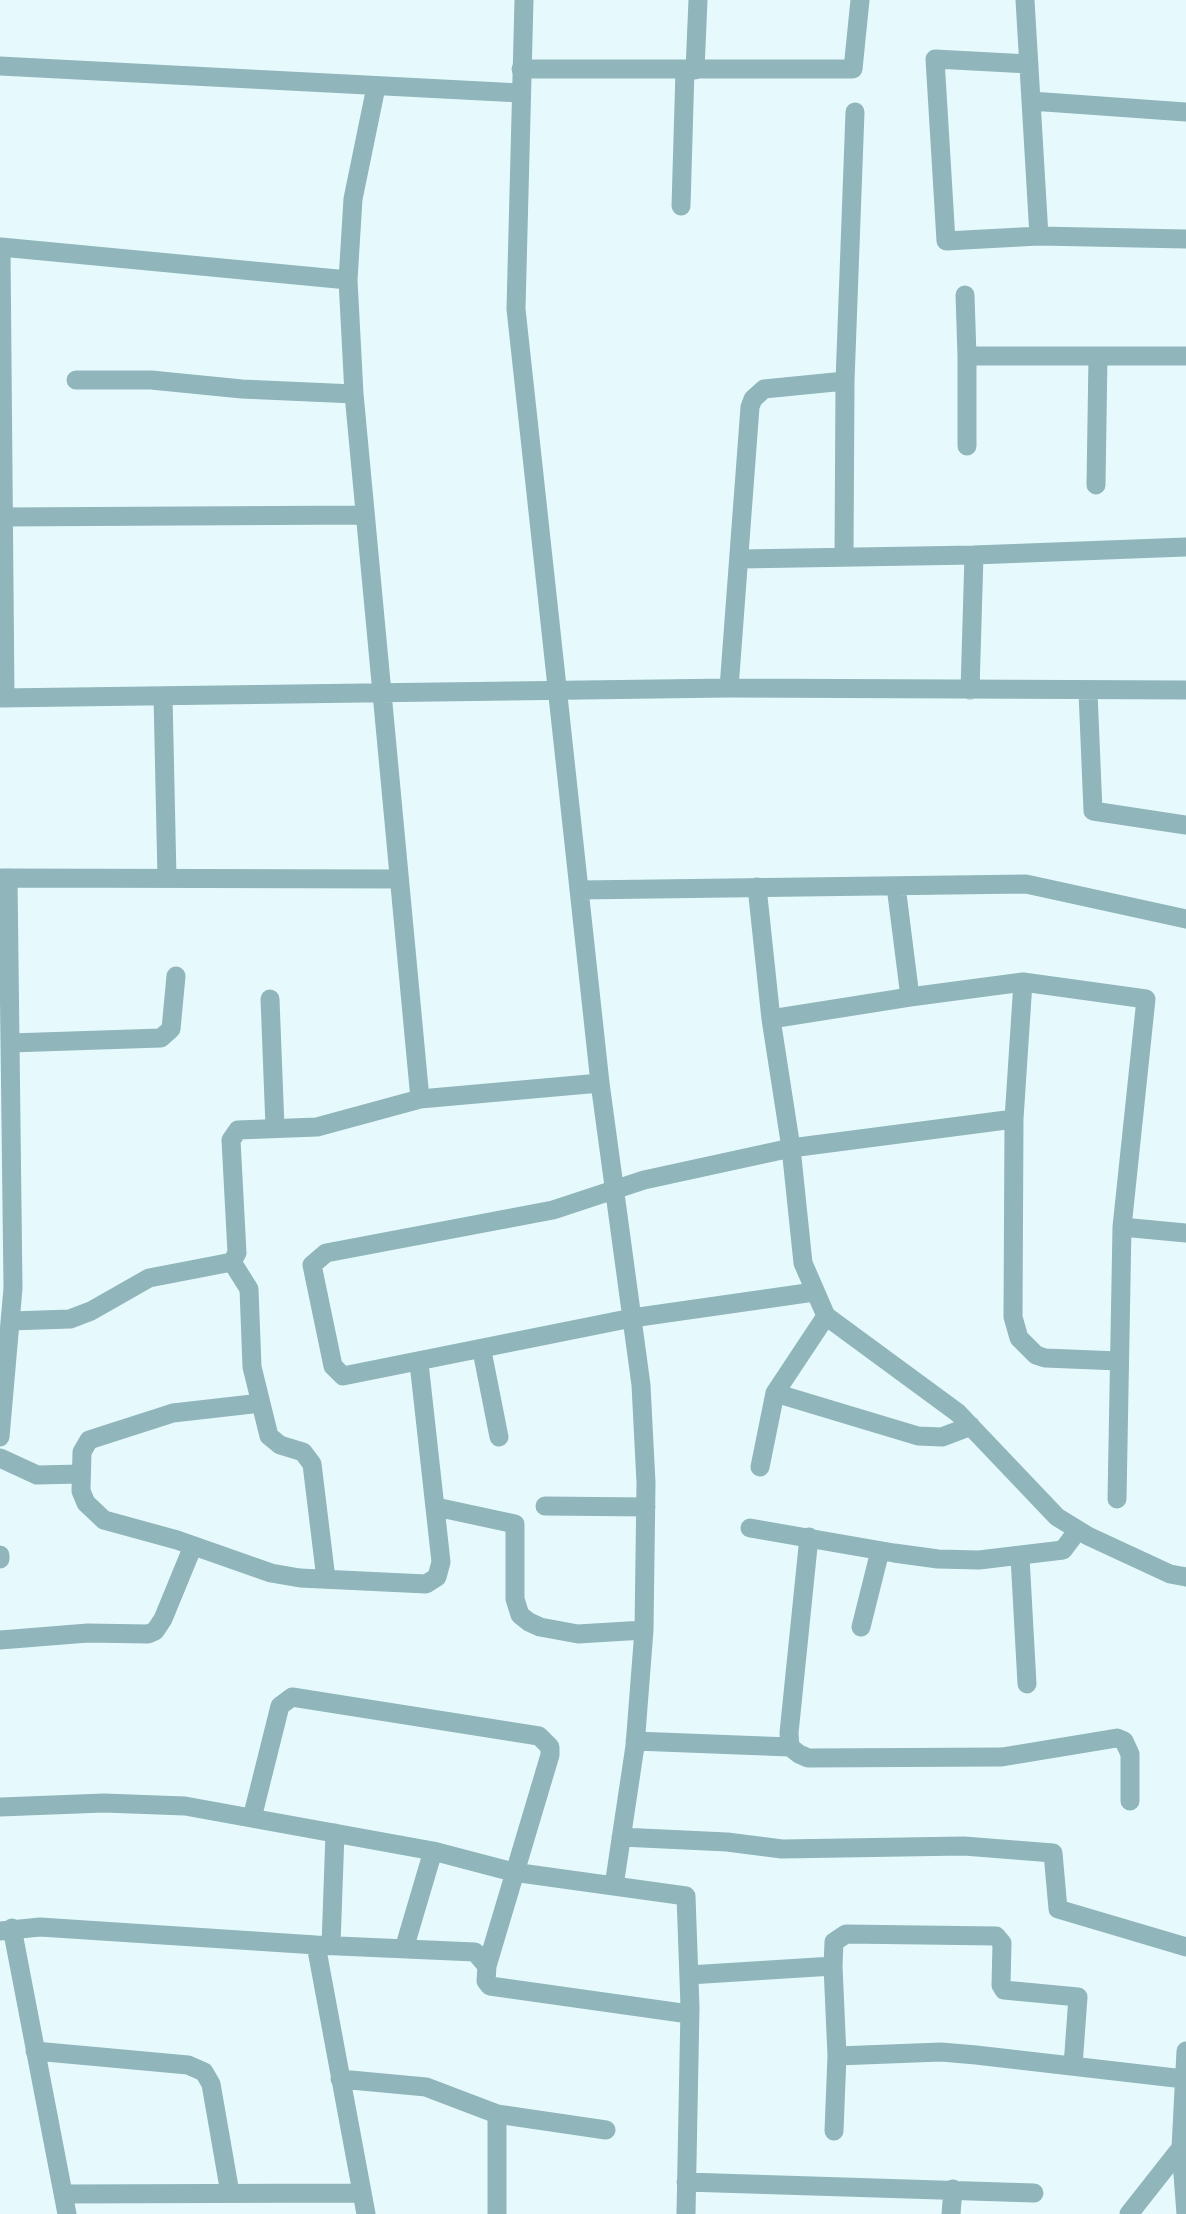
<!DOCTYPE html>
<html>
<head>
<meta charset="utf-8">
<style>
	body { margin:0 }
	canvas { display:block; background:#e6fafd }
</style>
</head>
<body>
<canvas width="1186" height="2214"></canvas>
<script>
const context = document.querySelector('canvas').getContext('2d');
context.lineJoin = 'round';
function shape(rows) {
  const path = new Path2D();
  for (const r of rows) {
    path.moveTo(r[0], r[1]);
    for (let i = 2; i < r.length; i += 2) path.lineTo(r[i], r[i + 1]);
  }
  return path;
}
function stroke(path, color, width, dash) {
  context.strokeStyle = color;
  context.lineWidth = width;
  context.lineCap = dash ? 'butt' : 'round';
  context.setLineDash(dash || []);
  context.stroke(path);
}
stroke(shape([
	[524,0,516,309,600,1083,641,1385,646,1483,644,1630,635,1746,614,1886],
	[1025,0,1039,236,1186,239],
	[1029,64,935,59,946,241,1039,236],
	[0,66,520,93],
	[521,69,853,69,860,0],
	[695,70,698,0],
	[376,87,353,199,348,280,354,394,420,1099],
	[1031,101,1186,112],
	[681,206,685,70],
	[965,295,967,356],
	[76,380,151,380,242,389,354,394],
	[845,381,855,112],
	[967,446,967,356,1186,356],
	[1096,485,1098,356],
	[2,517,365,515],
	[740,559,974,555],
	[729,688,750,407,753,399,764,389,845,381,844,557],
	[970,690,974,555,1186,547],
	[1088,692,1093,811,1186,825],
	[163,696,167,878],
	[0,698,729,688,1186,690],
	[5,698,1,247,348,280],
	[0,878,399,879],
	[896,886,910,997,1023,982,1146,999,1122,1227,1186,1233],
	[757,887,771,1019,910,997],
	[580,890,1026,884,1186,919],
	[1023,982,1014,1119,1013,1317,1019,1338,1036,1355,1045,1358,1119,1361],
	[270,999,275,1127],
	[771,1019,791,1148,1014,1119],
	[10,1043,161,1038,171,1029,176,976],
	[232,1262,249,1289,252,1367,269,1436,280,1445,303,1452,312,1464,326,1579],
	[814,1292,632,1318,343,1376,333,1366,312,1265,326,1253,553,1210,644,1180,791,1148,803,1263,826,1316,958,1413,1057,1517,1088,1536,1170,1574,1186,1577],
	[11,1321,70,1319,91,1311,149,1278,232,1262,237,1253,231,1140,238,1130,317,1127,420,1099,600,1083],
	[482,1351,499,1437],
	[775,1393,918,1436,942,1437,971,1426],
	[261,1403,173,1413,89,1440,82,1452,81,1491,86,1503,104,1520,177,1540,271,1573,300,1578,426,1584,437,1577,441,1562,419,1363],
	[0,1437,13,1288,8,878],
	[0,1458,37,1475,81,1474],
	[760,1467,775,1393,826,1316],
	[1117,1499,1122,1227],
	[545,1506,646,1507],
	[436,1507,515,1524,515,1599,520,1615,529,1622,540,1627,578,1634,644,1630],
	[750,1528,894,1553,938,1559,979,1560,1063,1550,1078,1530],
	[809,1537,789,1733,790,1747,799,1754,808,1758,1002,1757,1117,1738,1124,1741,1130,1754,1130,1801],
	[0,1555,0,1559],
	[1020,1557,1027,1684],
	[861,1627,880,1551],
	[0,1640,88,1633,148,1634,155,1631,163,1619,193,1546],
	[635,1741,790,1747],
	[0,1807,104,1803,185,1806,433,1851,513,1872,686,1896,690,2007,686,2214],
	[252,1818,280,1706,292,1697,539,1736,550,1747,550,1755,487,1966],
	[621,1837,727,1842,782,1849,964,1846,1053,1853,1058,1909,1186,1947],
	[12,1928,67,2214],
	[0,1931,40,1927,316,1945,366,2214],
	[316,1945,475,1952,487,1966,486,1981,490,1986,689,2014],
	[331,1945,335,1833],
	[404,1949,433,1851],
	[833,1966,834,1942,846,1934,996,1936,1002,1943,1001,1985,1004,1990,1078,1997,1073,2066],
	[689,1975,833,1966,837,2056,941,2052,976,2055,1184,2079],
	[35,2051,188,2065,204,2072,211,2084,230,2193],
	[340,2079,426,2087,497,2114,497,2214],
	[497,2114,606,2130],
	[834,2131,837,2056],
	[686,2182,1034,2193],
	[63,2194,362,2193],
	[951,2214,953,2189],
	[1129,2214,1181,2148],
	[1186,2214,1181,2148,1186,2051]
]), '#90b6bb', 19);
</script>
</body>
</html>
